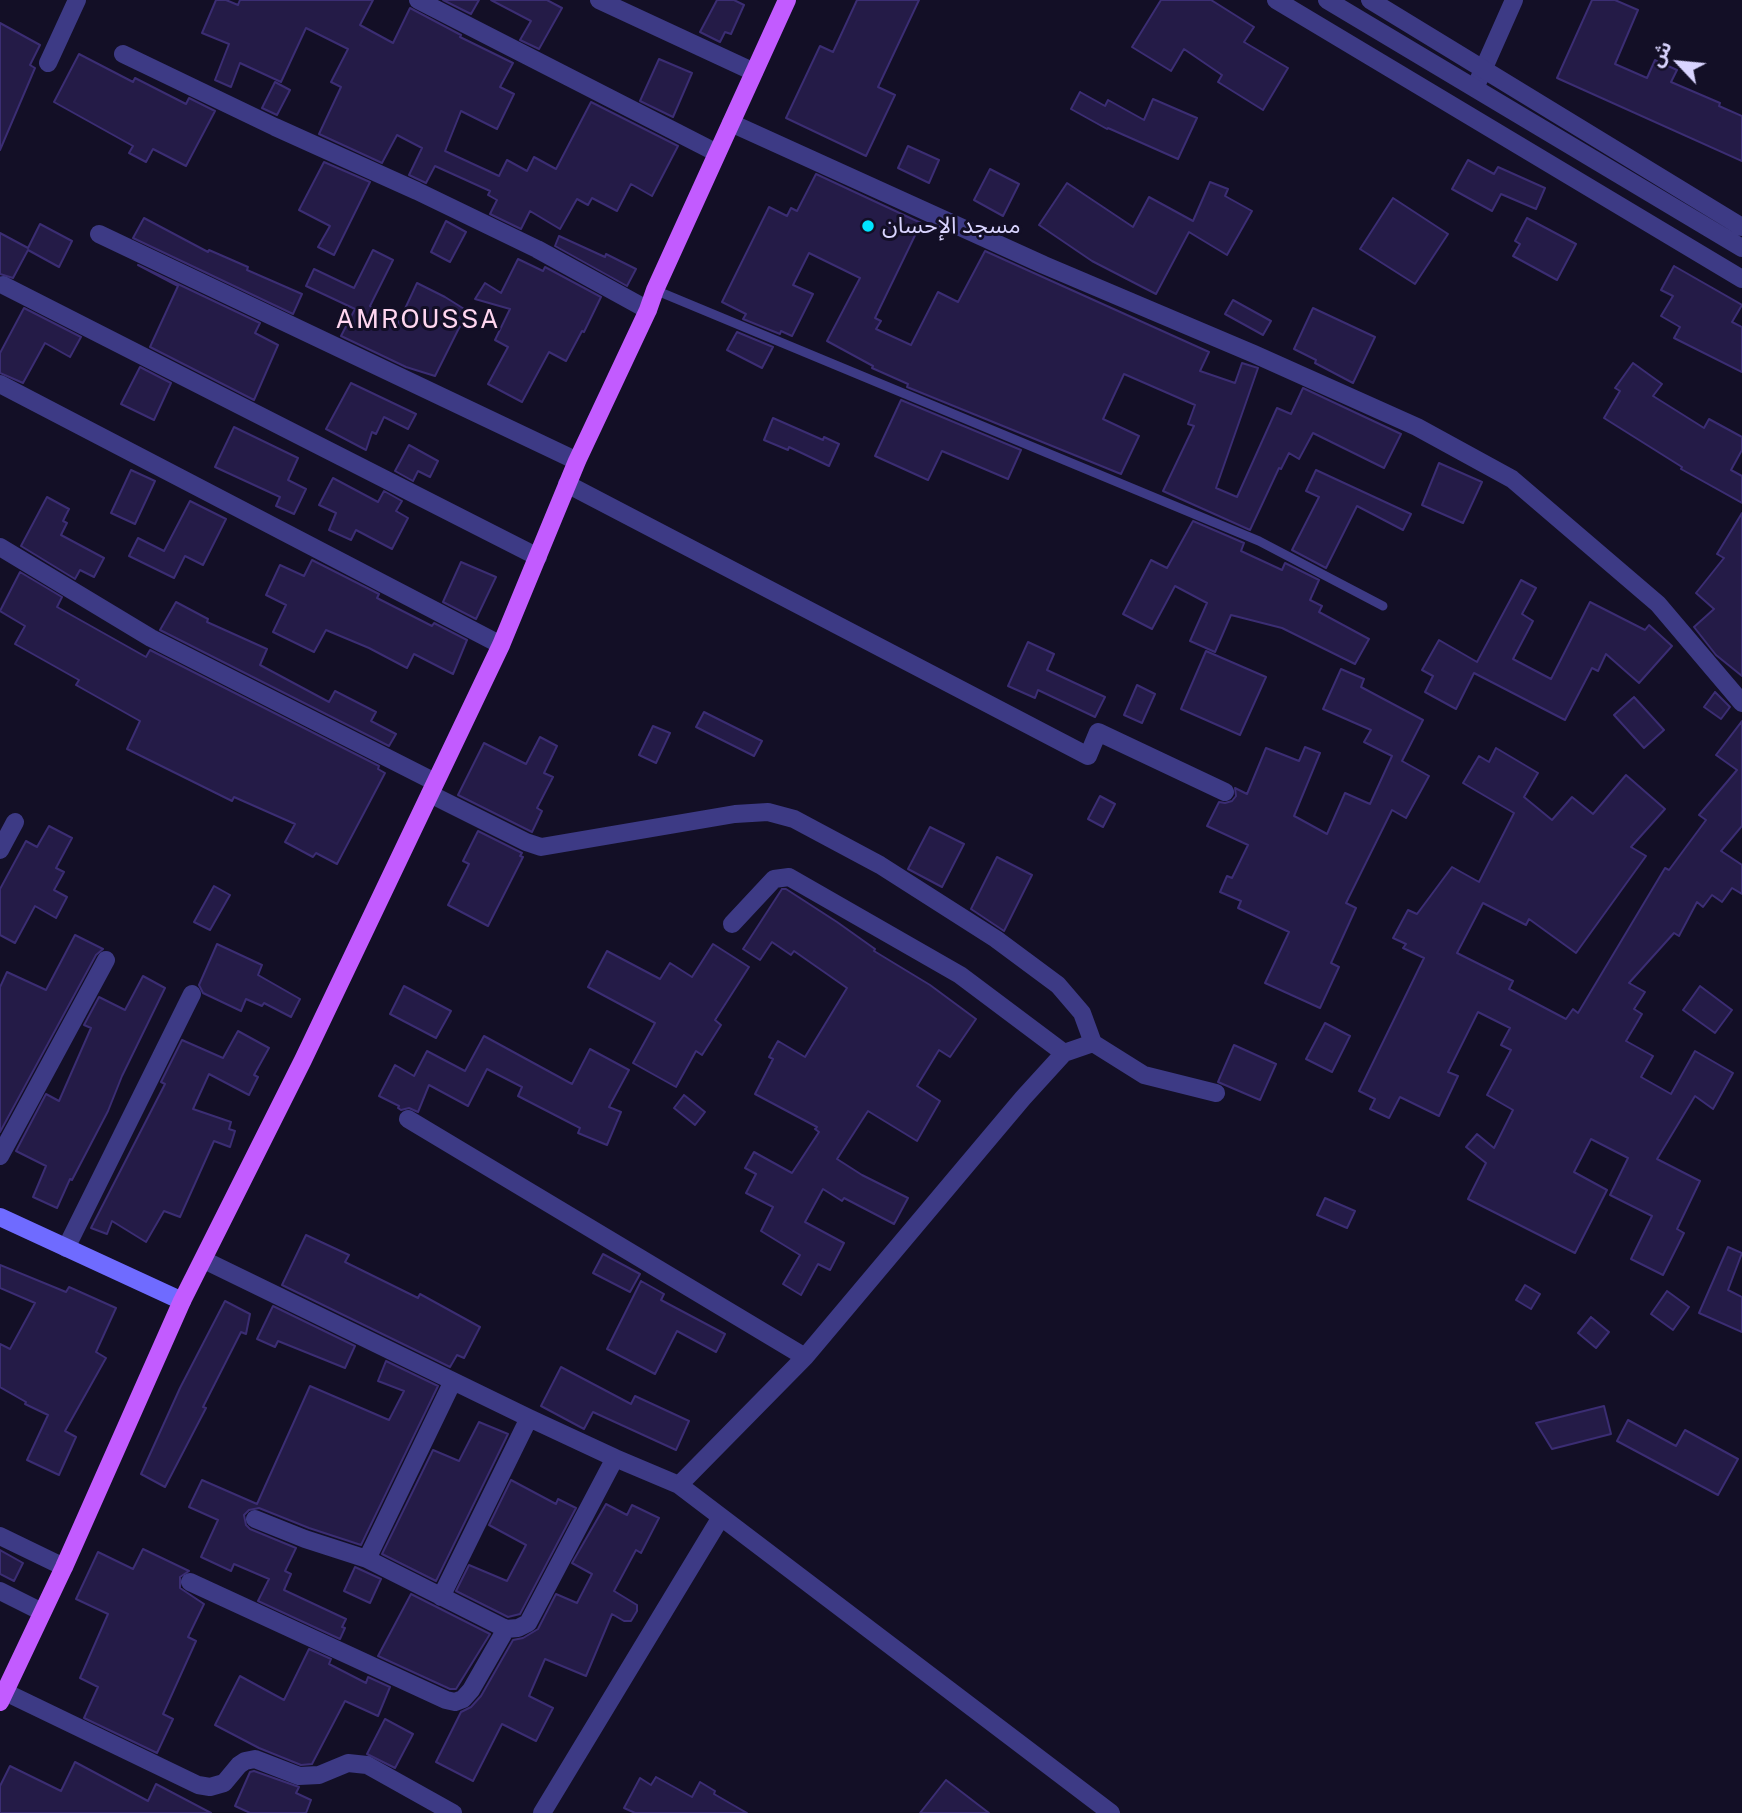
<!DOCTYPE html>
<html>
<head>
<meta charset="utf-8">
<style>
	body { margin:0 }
	#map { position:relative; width:1742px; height:1813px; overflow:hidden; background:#130f26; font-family:"Public Sans","Noto Sans Arabic",sans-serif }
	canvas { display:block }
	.north { position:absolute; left:1644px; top:28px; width:70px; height:70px; -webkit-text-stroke:5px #130f26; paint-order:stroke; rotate:296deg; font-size:19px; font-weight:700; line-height:28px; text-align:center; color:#d9d4ff }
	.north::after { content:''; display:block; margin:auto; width:24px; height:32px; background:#d9d4ff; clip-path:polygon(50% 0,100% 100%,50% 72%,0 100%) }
</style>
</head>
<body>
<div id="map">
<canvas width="1742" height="1813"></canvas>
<div class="north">ش</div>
</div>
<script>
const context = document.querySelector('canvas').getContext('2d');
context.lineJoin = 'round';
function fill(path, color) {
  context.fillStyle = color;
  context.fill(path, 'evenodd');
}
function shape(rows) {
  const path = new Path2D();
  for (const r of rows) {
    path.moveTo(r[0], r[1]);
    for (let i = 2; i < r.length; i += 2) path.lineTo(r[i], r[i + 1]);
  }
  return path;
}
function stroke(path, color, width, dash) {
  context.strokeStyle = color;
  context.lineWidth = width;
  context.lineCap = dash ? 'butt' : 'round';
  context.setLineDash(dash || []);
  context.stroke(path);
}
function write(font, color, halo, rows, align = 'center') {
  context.font = font + ' "Public Sans","Noto Sans Arabic",sans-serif';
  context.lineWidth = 6;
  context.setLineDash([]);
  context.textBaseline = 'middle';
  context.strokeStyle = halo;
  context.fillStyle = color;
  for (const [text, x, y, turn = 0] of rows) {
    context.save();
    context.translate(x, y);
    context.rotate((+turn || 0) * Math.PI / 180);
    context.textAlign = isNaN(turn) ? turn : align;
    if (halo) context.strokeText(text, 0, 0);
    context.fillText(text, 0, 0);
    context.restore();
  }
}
const building = shape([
	[216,0,226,0,238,5,240,0,373,0,360,25,393,43,410,8,461,35,460,37,513,63,500,87,514,94,497,129,461,111,445,151,499,176,507,160,527,171,534,157,556,169,591,102,678,146,652,196,631,184,617,211,592,198,588,205,577,199,560,229,530,211,521,229,490,214,497,200,488,195,490,191,435,166,426,183,409,175,422,148,397,135,382,163,319,134,341,87,331,82,348,49,306,28,281,82,240,63,231,87,215,80,229,44,202,33,216,0],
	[443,0,479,0,471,14,443,0],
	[491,0,547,0,562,8,539,49,520,40,531,21,491,0],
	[717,0,734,0,744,5,731,34,725,32,720,42,700,32,717,0],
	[857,0,919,0,878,87,895,95,866,156,786,118,820,46,833,52,857,0],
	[1161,0,1211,0,1254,27,1244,42,1288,68,1263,110,1218,82,1222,75,1184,49,1171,71,1132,47,1161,0],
	[1592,0,1615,0,1638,10,1615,64,1647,78,1655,60,1677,70,1671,82,1720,103,1719,106,1742,116,1742,161,1557,78,1592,0],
	[0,23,40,45,30,65,35,68,0,150,0,23],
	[79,54,133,82,135,78,186,104,189,98,215,111,186,166,153,149,146,162,129,153,133,146,54,102,79,54],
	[659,59,692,73,673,117,640,101,659,59],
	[275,82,290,90,277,115,262,108,275,82],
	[1080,92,1105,106,1108,100,1144,120,1153,99,1197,118,1178,159,1108,128,1107,129,1071,109,1080,92],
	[908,146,939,160,929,183,898,168,908,146],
	[1468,160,1494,174,1498,167,1545,188,1536,209,1501,194,1492,211,1452,189,1468,160],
	[324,162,370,182,334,255,318,247,330,226,299,210,324,162],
	[990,169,1019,184,1003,216,974,200,990,169],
	[816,174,921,223,875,318,881,321,876,329,911,345,938,292,958,302,985,251,1209,352,1200,371,1235,383,1242,363,1258,368,1216,488,1237,497,1277,408,1291,414,1303,388,1401,434,1384,468,1313,433,1299,459,1289,453,1281,469,1279,468,1250,530,1163,491,1194,426,1188,424,1195,405,1124,374,1103,419,1139,436,1121,474,907,387,908,384,872,368,873,366,827,341,860,278,809,253,793,285,813,294,792,336,781,331,780,334,743,319,746,314,722,302,769,207,787,216,791,208,797,211,816,174],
	[1210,182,1228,189,1225,196,1252,211,1227,255,1189,232,1156,294,1092,261,1039,225,1067,183,1133,227,1149,197,1193,221,1210,182],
	[1393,198,1448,234,1415,284,1360,249,1393,198],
	[144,218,208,252,209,250,248,267,247,270,302,294,293,314,133,238,144,218],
	[1527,218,1576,244,1557,280,1513,256,1520,244,1515,241,1527,218],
	[446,221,466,232,450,262,431,252,446,221],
	[40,224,72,241,59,267,28,250,13,278,0,274,0,233,28,248,40,224],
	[559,236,605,257,606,254,636,269,627,286,555,246,559,236],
	[373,250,393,260,370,306,396,328,417,283,445,297,469,312,458,330,435,376,406,367,341,336,355,309,306,286,314,269,354,288,373,250],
	[518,259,543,271,545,267,601,297,584,332,582,331,566,361,549,352,522,402,488,384,508,347,495,340,510,309,475,299,485,283,501,293,518,259],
	[138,265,260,323,255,333,278,345,254,400,150,347,178,286,138,265],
	[1674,266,1742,305,1732,322,1742,327,1742,372,1674,338,1680,327,1661,316,1673,296,1661,290,1674,266],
	[1233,300,1271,321,1263,335,1225,314,1233,300],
	[24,308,81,337,70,357,45,343,23,383,0,373,0,353,24,308],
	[1313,308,1375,337,1353,383,1315,363,1316,360,1294,349,1313,308],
	[737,332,773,347,762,368,727,350,737,332],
	[1633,363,1662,384,1653,396,1704,428,1709,419,1742,437,1742,450,1731,470,1742,476,1742,503,1681,469,1682,467,1604,418,1620,391,1615,388,1633,363],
	[140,367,171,383,154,420,121,404,140,367],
	[351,383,416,414,408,429,384,417,376,434,372,432,366,450,326,429,351,383],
	[901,400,1021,450,1008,479,942,451,928,480,875,456,901,400],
	[773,418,823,440,824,437,839,444,829,466,789,447,788,450,764,440,773,418],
	[234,427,298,458,288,480,306,489,294,514,276,506,280,497,215,467,234,427],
	[409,445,438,461,430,477,418,471,413,481,395,471,409,445],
	[1439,463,1482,482,1463,523,1422,505,1439,463],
	[131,470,155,481,135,524,111,513,131,470],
	[1316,470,1411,514,1403,530,1357,506,1326,568,1292,550,1319,497,1306,491,1316,470],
	[333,478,378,502,384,491,402,501,396,511,408,518,392,549,356,530,351,540,329,530,336,513,319,505,333,478],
	[47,497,69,509,63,521,67,523,61,535,104,558,94,577,80,570,75,579,21,546,47,497],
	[190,501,226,519,203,565,185,556,174,578,129,556,138,538,164,551,190,501],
	[1742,513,1742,676,1716,655,1694,627,1714,609,1696,593,1724,558,1717,554,1742,513],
	[1193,521,1244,543,1241,551,1282,570,1285,563,1319,580,1310,600,1322,606,1319,612,1369,639,1355,664,1282,628,1231,615,1215,652,1190,641,1207,603,1175,586,1152,629,1123,614,1151,560,1167,568,1193,521],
	[312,560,379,594,377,598,432,626,434,623,467,640,453,674,414,654,407,668,369,648,326,630,314,652,273,632,286,605,266,595,280,565,304,576,312,560],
	[461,562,496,577,476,619,443,602,461,562],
	[20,572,62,597,57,607,146,657,150,650,379,766,378,769,385,773,337,864,316,853,313,857,285,842,295,824,234,797,232,801,127,749,140,721,76,685,79,680,15,644,25,626,0,611,20,572],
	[1521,580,1536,588,1522,614,1533,621,1513,659,1551,679,1590,602,1645,630,1649,625,1672,646,1639,683,1606,654,1598,671,1592,668,1565,720,1474,673,1456,709,1425,692,1433,676,1422,670,1439,640,1477,662,1521,580],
	[176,602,208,619,207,622,267,649,260,665,329,702,335,691,376,712,371,721,396,734,389,746,160,630,176,602],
	[1028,642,1054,654,1047,670,1105,697,1095,717,1038,690,1035,698,1008,686,1028,642],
	[1206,651,1266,677,1240,735,1181,709,1206,651],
	[1341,669,1364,679,1361,687,1423,720,1402,761,1429,776,1406,818,1392,810,1346,903,1356,908,1331,963,1339,967,1320,1008,1265,983,1289,932,1238,908,1241,901,1220,892,1227,876,1232,878,1248,845,1207,826,1219,802,1225,803,1232,801,1236,796,1235,788,1247,794,1266,748,1299,761,1305,747,1320,753,1294,816,1298,818,1327,834,1345,793,1370,804,1392,756,1364,742,1371,730,1323,709,1341,669],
	[1137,685,1155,694,1142,723,1124,715,1137,685],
	[1715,692,1730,707,1721,719,1704,707,1715,692],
	[1634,697,1664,730,1644,748,1614,715,1634,697],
	[704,712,762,741,754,756,696,727,704,712],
	[1742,721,1742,826,1721,851,1742,865,1742,894,1732,888,1722,902,1712,895,1703,907,1697,902,1679,936,1674,933,1629,983,1645,992,1634,1009,1642,1014,1626,1041,1653,1056,1641,1077,1671,1094,1695,1051,1733,1073,1713,1109,1695,1096,1657,1159,1700,1181,1677,1229,1684,1233,1663,1275,1631,1259,1652,1216,1610,1195,1628,1158,1591,1139,1574,1172,1607,1190,1575,1253,1468,1199,1486,1163,1466,1147,1477,1134,1494,1148,1513,1110,1487,1095,1511,1050,1501,1045,1510,1028,1478,1012,1448,1072,1458,1076,1439,1116,1400,1097,1389,1118,1370,1109,1375,1099,1359,1091,1424,958,1403,948,1406,944,1393,938,1408,910,1417,914,1452,867,1479,882,1514,813,1463,783,1479,756,1489,762,1496,748,1538,773,1524,797,1552,820,1572,797,1593,814,1626,775,1665,809,1631,847,1646,856,1576,953,1529,919,1526,925,1483,903,1457,953,1513,981,1509,989,1566,1019,1573,1009,1578,1013,1665,868,1669,870,1706,820,1699,815,1737,770,1716,755,1742,721],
	[653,726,670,733,656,763,639,755,653,726],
	[540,737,557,746,544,773,553,777,537,808,542,811,532,832,458,795,484,743,526,764,540,737],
	[1100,796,1115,804,1103,827,1088,819,1100,796],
	[49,826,72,838,56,868,64,872,54,890,67,897,56,918,35,906,15,943,0,935,0,889,26,841,37,847,49,826],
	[930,827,964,844,942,887,908,869,930,827],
	[478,831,522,853,520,856,523,857,488,926,448,905,469,864,463,861,478,831],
	[997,857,1032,875,1004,931,971,909,997,857],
	[214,886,230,895,210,930,194,922,214,886],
	[782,889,786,889,837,922,875,949,874,951,930,985,976,1019,950,1057,939,1050,917,1086,940,1101,917,1141,868,1111,837,1159,862,1175,908,1198,894,1224,844,1198,842,1201,823,1189,805,1222,844,1243,830,1270,818,1264,801,1295,783,1284,800,1255,761,1231,773,1207,746,1193,756,1174,745,1168,754,1152,792,1173,819,1132,815,1129,817,1127,755,1094,773,1059,769,1057,778,1041,805,1057,847,988,794,951,791,955,772,942,760,960,743,949,782,889],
	[75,935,103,949,96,955,0,1132,0,987,7,972,46,990,75,935],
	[217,944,262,965,258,975,300,999,291,1017,264,1003,262,1006,246,999,241,1011,203,993,199,985,217,944],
	[713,944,749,967,715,1020,721,1025,702,1055,696,1051,676,1087,633,1063,655,1023,588,987,607,951,660,979,670,963,692,977,713,944],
	[143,976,165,988,122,1076,108,1111,72,1180,70,1179,57,1208,33,1197,46,1166,16,1151,46,1094,59,1101,91,1028,84,1025,99,997,125,1010,143,976],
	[404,986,451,1011,436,1038,390,1014,404,986],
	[1700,986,1732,1010,1715,1033,1683,1010,1700,986],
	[1325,1023,1350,1036,1332,1072,1306,1059,1325,1023],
	[238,1031,269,1048,254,1075,258,1077,249,1095,209,1074,193,1109,231,1122,229,1129,235,1131,230,1147,214,1141,180,1217,164,1211,146,1242,112,1221,107,1234,91,1228,165,1084,161,1082,182,1040,223,1058,238,1031],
	[484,1036,572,1084,590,1049,629,1070,609,1107,621,1112,607,1145,578,1133,580,1128,518,1096,522,1087,487,1069,468,1106,429,1085,418,1112,409,1108,401,1110,398,1108,399,1106,379,1096,395,1065,414,1076,427,1051,465,1071,484,1036],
	[1234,1045,1276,1064,1260,1100,1218,1082,1234,1045],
	[684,1095,705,1112,695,1125,674,1108,684,1095],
	[1325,1198,1355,1211,1347,1228,1317,1215,1325,1198],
	[306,1235,349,1255,345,1262,418,1298,420,1294,480,1327,464,1358,457,1355,450,1367,282,1285,306,1235],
	[1728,1247,1742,1253,1728,1290,1742,1297,1742,1332,1699,1313,1728,1247],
	[603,1254,640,1274,630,1292,593,1273,603,1254],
	[0,1265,66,1292,69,1287,116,1308,96,1352,106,1358,65,1431,76,1437,59,1475,27,1460,48,1415,25,1404,26,1402,0,1387,0,1344,10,1349,35,1303,0,1288,0,1265],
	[641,1281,664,1294,661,1300,725,1334,716,1352,677,1331,655,1374,607,1349,641,1281],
	[1525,1285,1540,1294,1531,1309,1516,1300,1525,1285],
	[1667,1291,1689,1307,1673,1330,1651,1314,1667,1291],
	[225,1301,250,1314,246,1334,241,1332,203,1407,206,1408,165,1487,141,1474,180,1388,225,1301],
	[273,1306,355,1346,345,1368,278,1341,275,1347,257,1339,273,1306],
	[1591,1317,1609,1332,1596,1348,1578,1333,1591,1317],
	[386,1361,438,1386,361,1545,309,1528,259,1508,249,1510,244,1515,246,1525,250,1529,296,1548,285,1571,291,1574,284,1590,346,1619,342,1627,345,1628,340,1639,258,1601,269,1579,234,1564,231,1571,201,1557,218,1520,189,1507,202,1480,257,1504,310,1386,389,1420,404,1391,378,1381,386,1361],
	[561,1367,631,1404,635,1396,689,1421,676,1450,593,1412,584,1429,541,1406,561,1367],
	[1604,1406,1611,1434,1552,1449,1536,1423,1604,1406],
	[1628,1420,1676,1446,1685,1430,1738,1459,1718,1495,1617,1441,1628,1420],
	[479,1422,508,1434,436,1581,382,1554,433,1450,459,1461,479,1422],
	[511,1480,556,1504,558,1499,576,1508,520,1614,508,1617,456,1591,469,1565,507,1581,526,1545,489,1525,511,1480],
	[606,1504,627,1515,632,1505,659,1518,641,1553,636,1550,614,1591,637,1605,637,1611,631,1621,624,1621,612,1614,586,1676,545,1659,529,1696,553,1708,536,1741,502,1724,473,1781,436,1762,461,1712,471,1707,481,1696,513,1640,523,1638,538,1629,556,1594,577,1603,592,1574,572,1563,606,1504],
	[143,1549,189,1571,180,1577,180,1588,204,1604,188,1637,196,1641,163,1714,173,1719,157,1753,84,1718,98,1687,80,1678,108,1614,76,1599,98,1552,133,1569,143,1549],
	[0,1550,23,1563,14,1581,0,1574,0,1550],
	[355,1567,381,1579,370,1603,344,1591,355,1567],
	[411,1594,490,1634,456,1689,450,1689,378,1656,411,1594],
	[309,1649,331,1659,329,1664,366,1683,368,1677,390,1687,378,1716,345,1701,312,1764,301,1765,259,1748,215,1725,240,1676,284,1700,309,1649],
	[385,1719,413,1734,395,1768,367,1754,385,1719],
	[75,1762,148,1801,156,1784,211,1813,0,1813,0,1786,10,1766,61,1791,75,1762],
	[254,1771,299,1787,296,1793,311,1800,306,1813,250,1813,235,1806,250,1772,254,1771],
	[656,1777,692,1797,700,1782,715,1791,714,1794,747,1813,635,1813,624,1808,640,1778,651,1785,656,1777],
	[946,1780,989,1813,920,1813,946,1780]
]);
fill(building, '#241b47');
stroke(building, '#3b2d73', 2);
stroke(shape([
	[655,290,1259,541,1383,606]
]), '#3d3a85', 9);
stroke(shape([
	[418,0,717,153],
	[599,0,754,72],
	[1276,0,1742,279],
	[123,54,275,127,417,191,537,249,648,310],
	[48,63,77,0],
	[1475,88,1514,0],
	[731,123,1044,265,1254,354,1417,427,1512,479,1658,604,1742,703],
	[99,234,577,461],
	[3,285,538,557],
	[0,384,501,645],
	[567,484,1088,756,1098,732,1225,792],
	[0,547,151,638,435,782],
	[430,794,526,842,541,847,735,814,768,812,794,819,880,865,996,939,1058,985,1082,1013,1093,1043],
	[0,850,15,822],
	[732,924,774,879,789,877,960,975,1064,1053],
	[408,1119,805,1357],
	[0,1156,106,960],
	[66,1248,192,994],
	[204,1260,529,1418,615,1458,679,1485,1111,1813],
	[679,1485,805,1357,1023,1098,1064,1053,1093,1043,1144,1075,1216,1093],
	[255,1519,305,1539,367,1559,506,1629,518,1628,528,1623,615,1458],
	[0,1536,64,1567],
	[367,1559,453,1381],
	[190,1582,446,1700,455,1702,463,1699,471,1690,506,1629],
	[0,1591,42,1612],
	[441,1597,529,1418],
	[5,1692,198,1785,210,1787,224,1783,239,1765,245,1761,255,1759,299,1776,319,1775,348,1763,367,1765,453,1813],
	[542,1813,721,1517]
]), '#3d3a85', 18);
stroke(shape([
	[1327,0,1742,248],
	[1370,0,1742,227]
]), '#3d3a85', 18);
stroke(shape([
	[0,1217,182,1301]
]), '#6f6bff', 18);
stroke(shape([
	[0,1702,64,1567,182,1301,303,1060,501,645,577,461,648,310,655,290,787,0]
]), '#c25bff', 18);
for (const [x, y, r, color] of [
	[868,226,7,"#00e5ff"]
]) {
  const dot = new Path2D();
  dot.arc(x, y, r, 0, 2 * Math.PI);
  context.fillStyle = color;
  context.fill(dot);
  stroke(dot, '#130f26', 2.5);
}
write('23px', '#d9d4ff', '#130f26', [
	["مسجد الإحسان",882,226]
], 'left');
context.letterSpacing = '2px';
write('26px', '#ffd6f0', '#130f26', [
	["AMROUSSA",418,320]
]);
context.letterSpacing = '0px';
</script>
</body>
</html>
